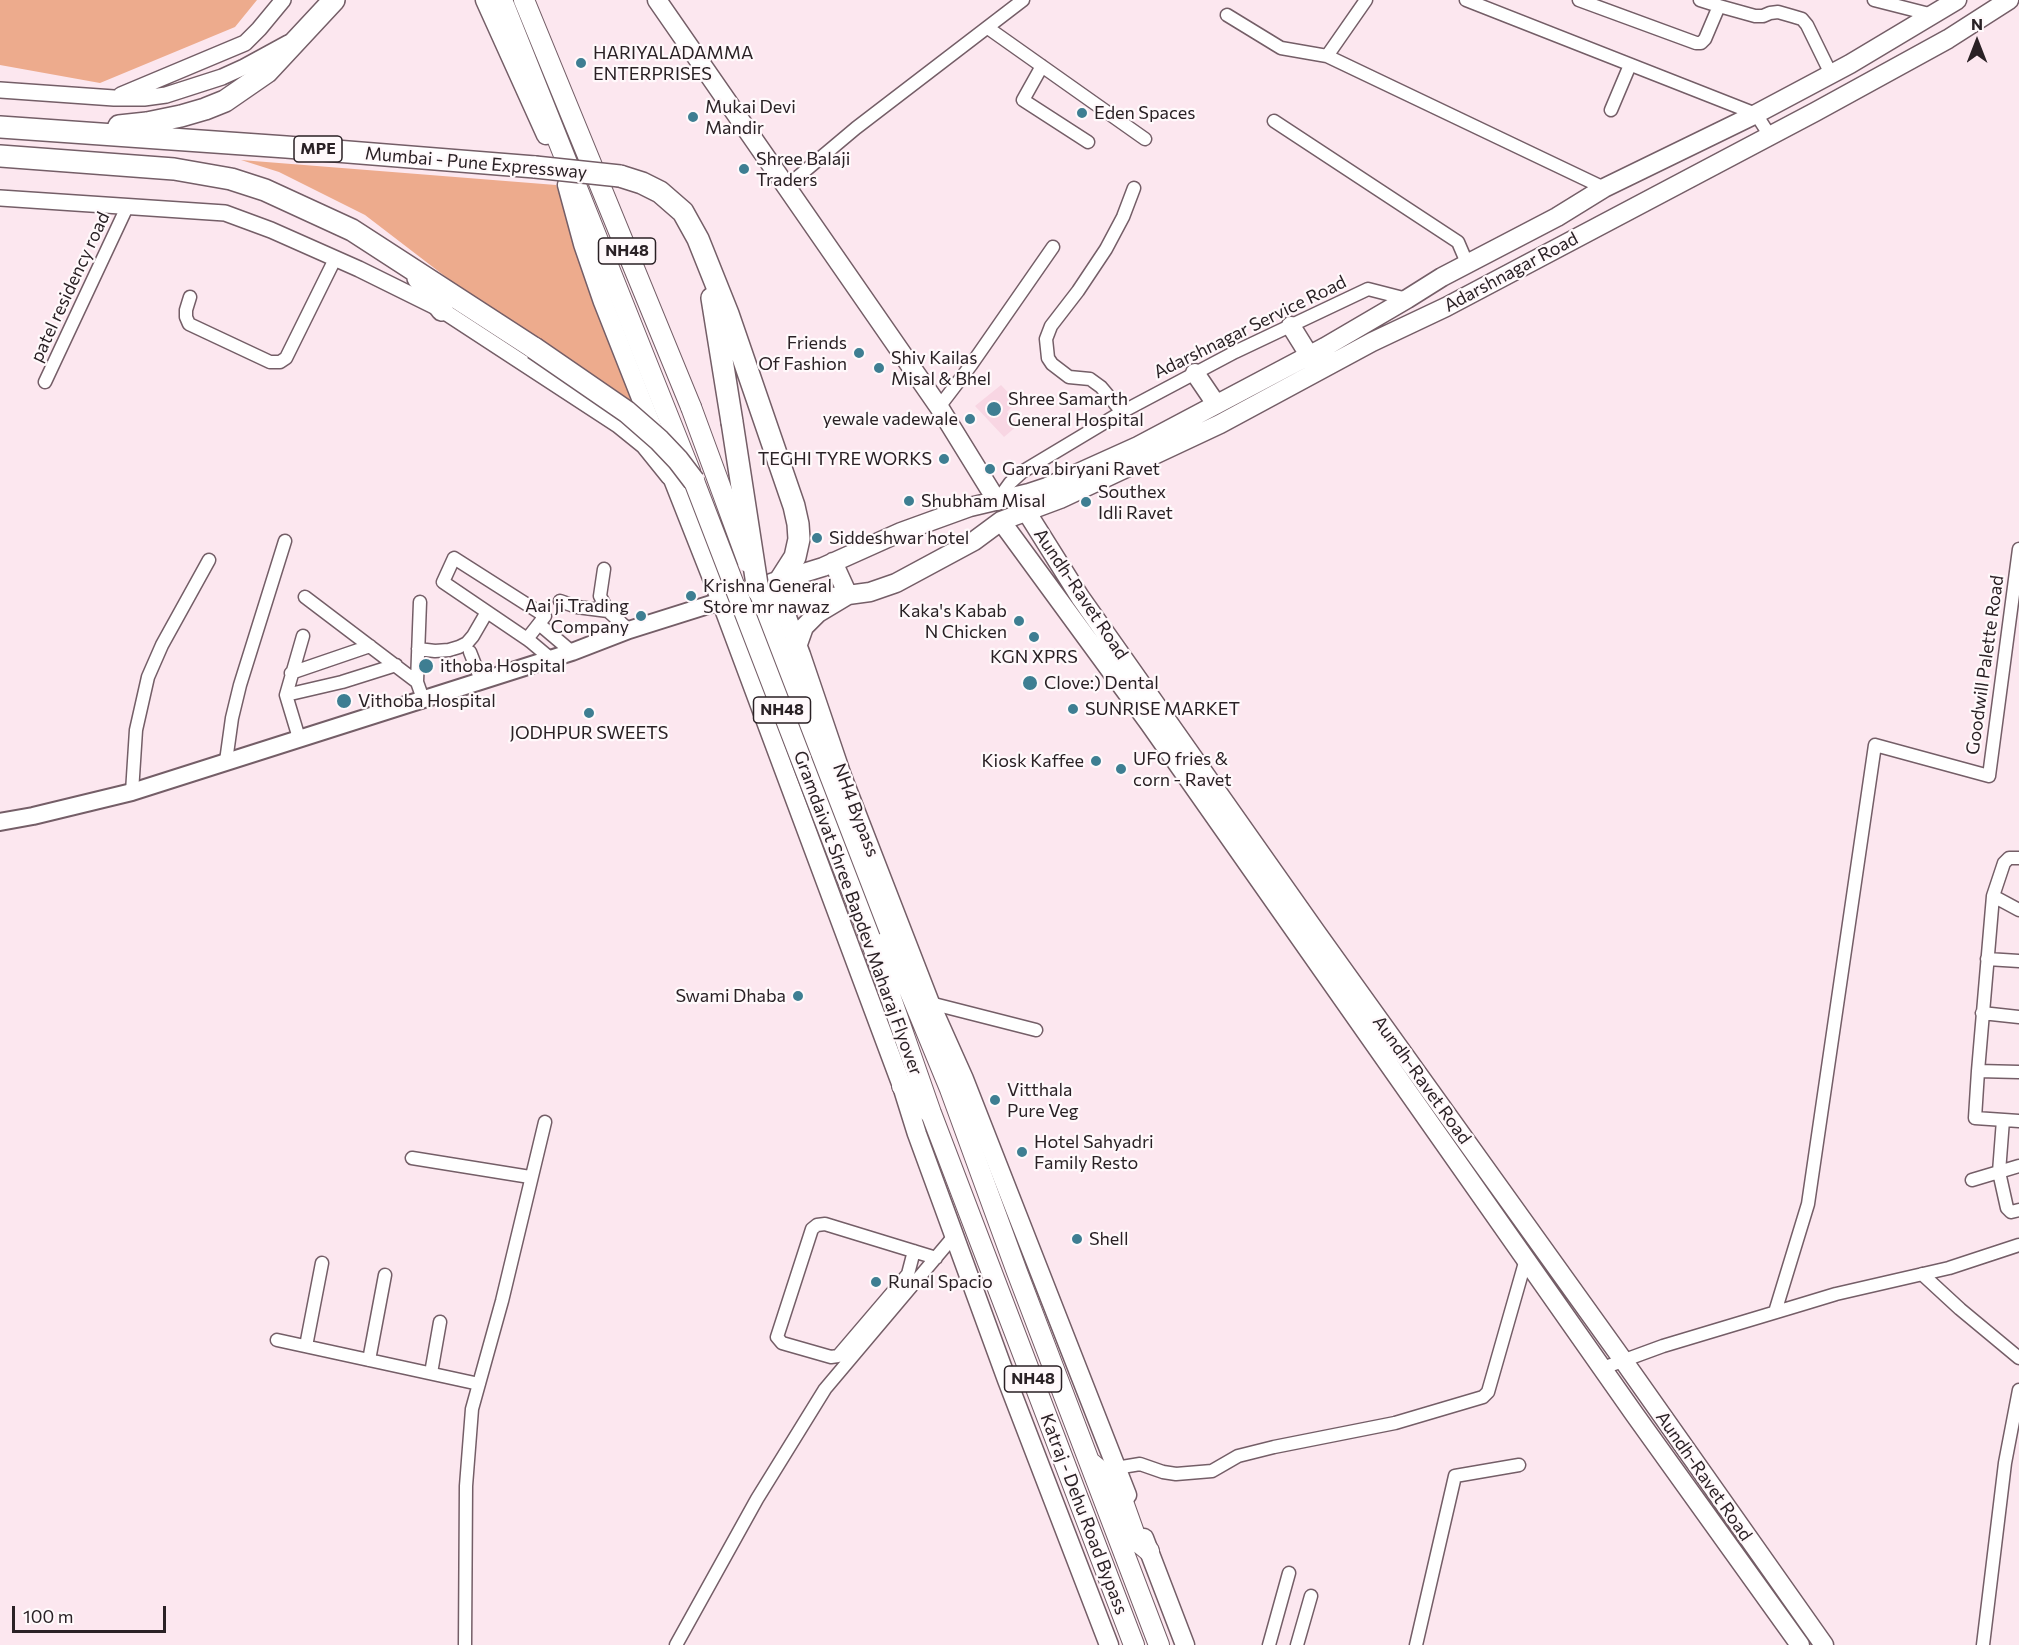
<!DOCTYPE html>
<html>
<head>
<meta charset="utf-8">
<style>
	body { margin:0 }
	#map { position:relative; width:2019px; height:1645px; overflow:hidden; background:#fce7ef; font-family:Commissioner,sans-serif }
	canvas { display:block }
	.north { position:absolute; left:1947px; top:12px; width:60px; height:60px; -webkit-text-stroke:4px #fff9fb; paint-order:stroke; rotate:0deg; font-size:16px; font-weight:700; line-height:24px; text-align:center; color:#2a2125 }
	.north::after { content:''; display:block; margin:auto; width:21px; height:27px; background:#2a2125; clip-path:polygon(50% 0,100% 100%,50% 72%,0 100%) }
	.scale { position:absolute; left:12px; top:1606px; width:154px; height:27px; box-sizing:border-box; border:3px solid #2a2125; border-top:0; padding-left:8px; font-size:18px; line-height:21px; white-space:nowrap; color:#2a2125; -webkit-text-stroke:4px #fff9fb; paint-order:stroke }
</style>
</head>
<body>
<div id="map">
<canvas width="2019" height="1645"></canvas>
<div class="north">N</div>
<div class="scale">100 m</div>
</div>
<script>
const context = document.querySelector('canvas').getContext('2d');
context.lineJoin = 'round';
function fill(path, color) {
  context.fillStyle = color;
  context.fill(path, 'evenodd');
}
function shape(rows) {
  const path = new Path2D();
  for (const r of rows) {
    path.moveTo(r[0], r[1]);
    for (let i = 2; i < r.length; i += 2) path.lineTo(r[i], r[i + 1]);
  }
  return path;
}
function stroke(path, color, width, dash) {
  context.strokeStyle = color;
  context.lineWidth = width;
  context.lineCap = dash ? 'butt' : 'round';
  context.setLineDash(dash || []);
  context.stroke(path);
}
function write(font, color, halo, rows, align = 'center') {
  context.font = font + ' Commissioner,sans-serif';
  context.lineWidth = 4.5;
  context.setLineDash([]);
  context.textBaseline = 'middle';
  context.strokeStyle = halo;
  context.fillStyle = color;
  for (const [text, x, y, turn = 0] of rows) {
    context.save();
    context.translate(x, y);
    context.rotate((+turn || 0) * Math.PI / 180);
    context.textAlign = isNaN(turn) ? turn : align;
    if (halo) context.strokeText(text, 0, 0);
    context.fillText(text, 0, 0);
    context.restore();
  }
}
fill(shape([
	[1001,385,1017,402,1007,412,1018,425,1004,437,975,406]
]), '#f8d6e3');
fill(shape([
	[0,0,257,0,235,27,100,83,0,65],
	[241,160,556,185,636,405,472,297,365,215,279,172]
]), '#edab8d');
const minor = shape([
	[1466,0,1756,114,1770,136],
	[1579,0,1696,43,1701,43,1705,39,1719,6,1755,16,1763,16,1770,13,1778,12,1792,16,1802,19,1807,25,1831,74],
	[1700,0,1719,6],
	[1874,0,1933,15],
	[1227,15,1281,48,1327,56,1604,188],
	[988,28,1145,139],
	[1327,56,1366,0],
	[1042,66,1023,100,1088,142],
	[1611,110,1630,65],
	[1274,121,1458,242,1467,263],
	[787,186,856,128,1023,0],
	[190,297,186,310,186,317,189,324,270,362,280,362,286,358,335,259],
	[45,382,127,207],
	[939,407,971,365,1053,247],
	[1122,412,1101,387,1090,379,1069,377,1052,364,1048,358,1046,339,1051,326,1078,291,1106,249,1123,217,1134,188],
	[997,501,1010,483,1022,472,1122,412,1235,352,1368,289,1407,299],
	[604,569,600,596,608,611,629,630],
	[305,597,417,682,423,699],
	[560,601,577,607,608,611],
	[539,624,572,652],
	[527,639,545,616,454,558,443,582,527,639,531,642,550,658],
	[418,649,435,651,449,650,459,647,467,643,473,636,484,617],
	[470,652,481,680],
	[291,673,370,646],
	[417,682,420,602],
	[286,695,342,682,396,665],
	[299,738,286,695,303,636],
	[226,761,232,718,240,685,285,541],
	[132,792,136,730,148,677,162,645,209,560],
	[1993,896,2004,863,2009,858,2019,858],
	[2019,910,1993,896,1978,1071,2019,1072],
	[1987,959,2019,961],
	[930,1003,1036,1030],
	[1982,1013,2019,1017],
	[1978,1071,1975,1118,2019,1121],
	[2003,1120,1999,1172,2007,1208,2011,1212,2019,1210],
	[412,1158,530,1177],
	[1972,1180,2019,1166],
	[914,1251,908,1274,838,1356,831,1357,782,1343,777,1337,812,1229,817,1225,825,1224,936,1258],
	[1922,1274,1960,1309,2019,1358],
	[1775,1312,1808,1204,1875,745,1989,776,2019,549],
	[277,1340,479,1384],
	[306,1346,322,1263],
	[369,1360,385,1275],
	[1603,1368,1663,1346,1803,1304,1836,1294,1949,1268,2019,1245],
	[431,1373,440,1322],
	[1116,1468,1140,1464,1163,1472,1176,1474,1212,1471,1238,1456,1274,1447,1395,1423,1483,1397,1488,1392,1526,1259],
	[465,1645,466,1486,472,1409,502,1301,545,1122],
	[676,1645,757,1499,825,1389,954,1236],
	[1269,1645,1289,1573],
	[1297,1645,1311,1596],
	[1416,1645,1455,1476,1519,1465],
	[1983,1645,2005,1463,2019,1390]
]);
const tertiary = shape([
	[0,90,114,98,144,98,166,95,222,77,244,67,288,43],
	[121,95,245,43,259,29,283,0],
	[0,198,225,213,271,230,359,269,442,310,618,425,644,446,669,477]
]);
const secondary = shape([
	[0,822,33,816,132,792,572,652,629,630,721,601]
]);
const primary = shape([
	[485,0,546,135],
	[657,0,939,407,997,501],
	[567,185,583,244,603,302,721,601,902,1086,917,1134,1007,1380,1109,1645],
	[1291,326,1309,355],
	[1195,373,1216,404],
	[1026,511,1080,597,1316,932,1623,1360,1824,1645],
	[1001,521,1149,723,1635,1415,1800,1645],
	[774,582,801,655,842,776,930,1003,964,1079,1127,1495],
	[779,582,793,593,811,600,870,592,896,583,974,541,1001,521,1060,499,1220,424,1372,342,1446,307,1815,112,1948,39,2009,0],
	[771,583,823,567,901,532,970,507,1029,493,1047,487,1138,446,1325,347,1407,299,1442,277,1557,217,1604,188,1756,114,1850,64,1957,0],
	[798,644,804,627,818,613,848,595,833,562],
	[1144,1538,1185,1645]
]);
const trunk = shape([
	[502,0,690,471],
	[524,0,691,407],
	[758,591,885,931,950,1089,1017,1272,1159,1645],
	[870,938,931,1113,1134,1645],
	[902,1086,929,1112],
	[1091,1463,1117,1485,1137,1541,1149,1551]
]);
const motorway = shape([
	[119,126,147,123,181,116,205,109,225,101,267,72,334,0],
	[0,127,286,147,535,167],
	[0,156,174,169,231,179,265,190,352,230,534,348],
	[620,176,642,183,660,192,683,212,698,239,728,314,794,506,798,524,799,539,795,557,779,582],
	[418,278,442,310],
	[712,298,732,422]
]);
stroke(minor, '#745e67', 15);
stroke(tertiary, '#745e67', 18);
stroke(secondary, '#745e67', 20);
stroke(primary, '#745e67', 21);
stroke(trunk, '#745e67', 22);
stroke(motorway, '#745e67', 24);
stroke(minor, '#fff', 12);
stroke(tertiary, '#fff', 15);
stroke(secondary, '#fff', 16);
stroke(primary, '#fff', 18);
stroke(trunk, '#fff', 20);
stroke(motorway, '#fff', 21);
const trunkBridge = shape([
	[691,407,748,562],
	[694,481,870,938]
]);
const motorwayBridge = shape([
	[535,167,620,176],
	[534,348,627,412,659,440,678,460,694,481],
	[732,422,758,591]
]);
stroke(trunkBridge, '#745e67', 22, []);
stroke(motorwayBridge, '#745e67', 24, []);
stroke(trunkBridge, '#fff', 20);
stroke(motorwayBridge, '#fff', 21);
for (const [x, y, r, color] of [
	[581,63,6,"#3e7e92"],
	[1082,113,6,"#3e7e92"],
	[693,117,6,"#3e7e92"],
	[744,169,6,"#3e7e92"],
	[859,353,6,"#3e7e92"],
	[879,368,6,"#3e7e92"],
	[994,409,8,"#3e7e92"],
	[970,419,6,"#3e7e92"],
	[944,459,6,"#3e7e92"],
	[990,469,6,"#3e7e92"],
	[909,501,6,"#3e7e92"],
	[1086,502,6,"#3e7e92"],
	[817,538,6,"#3e7e92"],
	[691,596,6,"#3e7e92"],
	[641,616,6,"#3e7e92"],
	[1019,621,6,"#3e7e92"],
	[1034,637,6,"#3e7e92"],
	[426,666,8,"#3e7e92"],
	[1030,683,8,"#3e7e92"],
	[344,701,8,"#3e7e92"],
	[1073,709,6,"#3e7e92"],
	[589,713,6,"#3e7e92"],
	[1096,761,6,"#3e7e92"],
	[1121,769,6,"#3e7e92"],
	[798,996,6,"#3e7e92"],
	[995,1100,6,"#3e7e92"],
	[1022,1152,6,"#3e7e92"],
	[1077,1239,6,"#3e7e92"],
	[876,1282,6,"#3e7e92"]
]) {
  const dot = new Path2D();
  dot.arc(x, y, r, 0, 2 * Math.PI);
  context.fillStyle = color;
  context.fill(dot);
  stroke(dot, '#fff9fb', 2);
}
for (const [x, y, w] of [
	[318,149,48],
	[627,251,57],
	[782,710,57],
	[1033,1379,57]
]) {
  const box = new Path2D();
  box.roundRect(x - w / 2, y - 13, w, 26, 4.5);
  context.fillStyle = '#fff9fb';
  context.fill(box);
  stroke(box, '#2a2125', 1.5);
}
write('bold 16px', '#2a2125', null, [
	["MPE",318,149],
	["NH48",627,251],
	["NH48",782,710],
	["NH48",1033,1379]
]);
write('18px', '#2a2125', '#fff9fb', [
	["HARIYALADAMMA",593,53],
	["ENTERPRISES",593,74],
	["Mukai Devi",705,107],
	["Mandir",705,128],
	["Eden Spaces",1094,113],
	["Shree Balaji",756,159],
	["Traders",756,180],
	["Friends",847,343,"right"],
	["Of Fashion",847,364,"right"],
	["Shiv Kailas",891,358],
	["Misal & Bhel",891,379],
	["Shree Samarth",1008,399],
	["General Hospital",1008,420],
	["yewale vadewale",958,419,"right"],
	["TEGHI TYRE WORKS",932,459,"right"],
	["Garva biryani Ravet",1002,469],
	["Southex",1098,492],
	["Idli Ravet",1098,513],
	["Shubham Misal",921,501],
	["Siddeshwar hotel",829,538],
	["Krishna General",703,586],
	["Store mr nawaz",703,607],
	["Aai ji Trading",629,606,"right"],
	["Company",629,627,"right"],
	["Kaka's Kabab",1007,611,"right"],
	["N Chicken",1007,632,"right"],
	["KGN XPRS",1034,657,"center"],
	["ithoba Hospital",440,666],
	["Clove:) Dental",1044,683],
	["Vithoba Hospital",358,701],
	["SUNRISE MARKET",1085,709],
	["JODHPUR SWEETS",589,733,"center"],
	["UFO fries &",1133,759],
	["corn - Ravet",1133,780],
	["Kiosk Kaffee",1084,761,"right"],
	["Swami Dhaba",786,996,"right"],
	["Vitthala",1007,1090],
	["Pure Veg",1007,1111],
	["Hotel Sahyadri",1034,1142],
	["Family Resto",1034,1163],
	["Shell",1089,1239],
	["Runal Spacio",888,1282]
], 'left');
write('18px', '#2a2125', '#fff9fb', [
	["Mumbai - Pune Expressway",476,163,5],
	["Adarshnagar Road",1511,272,-28],
	["patel residency road",70,287,-65],
	["Adarshnagar Service Road",1250,327,-26],
	["Aundh-Ravet Road",1081,594,56],
	["Goodwill Palette Road",1985,665,-82],
	["NH4 Bypass",856,810,69],
	["Gramdaivat Shree Bapdev Maharaj Flyover",858,913,70],
	["Aundh-Ravet Road",1422,1080,54],
	["Aundh-Ravet Road",1704,1476,55],
	["Katraj - Dehu Road Bypass",1084,1514,69]
]);
</script>
</body>
</html>
